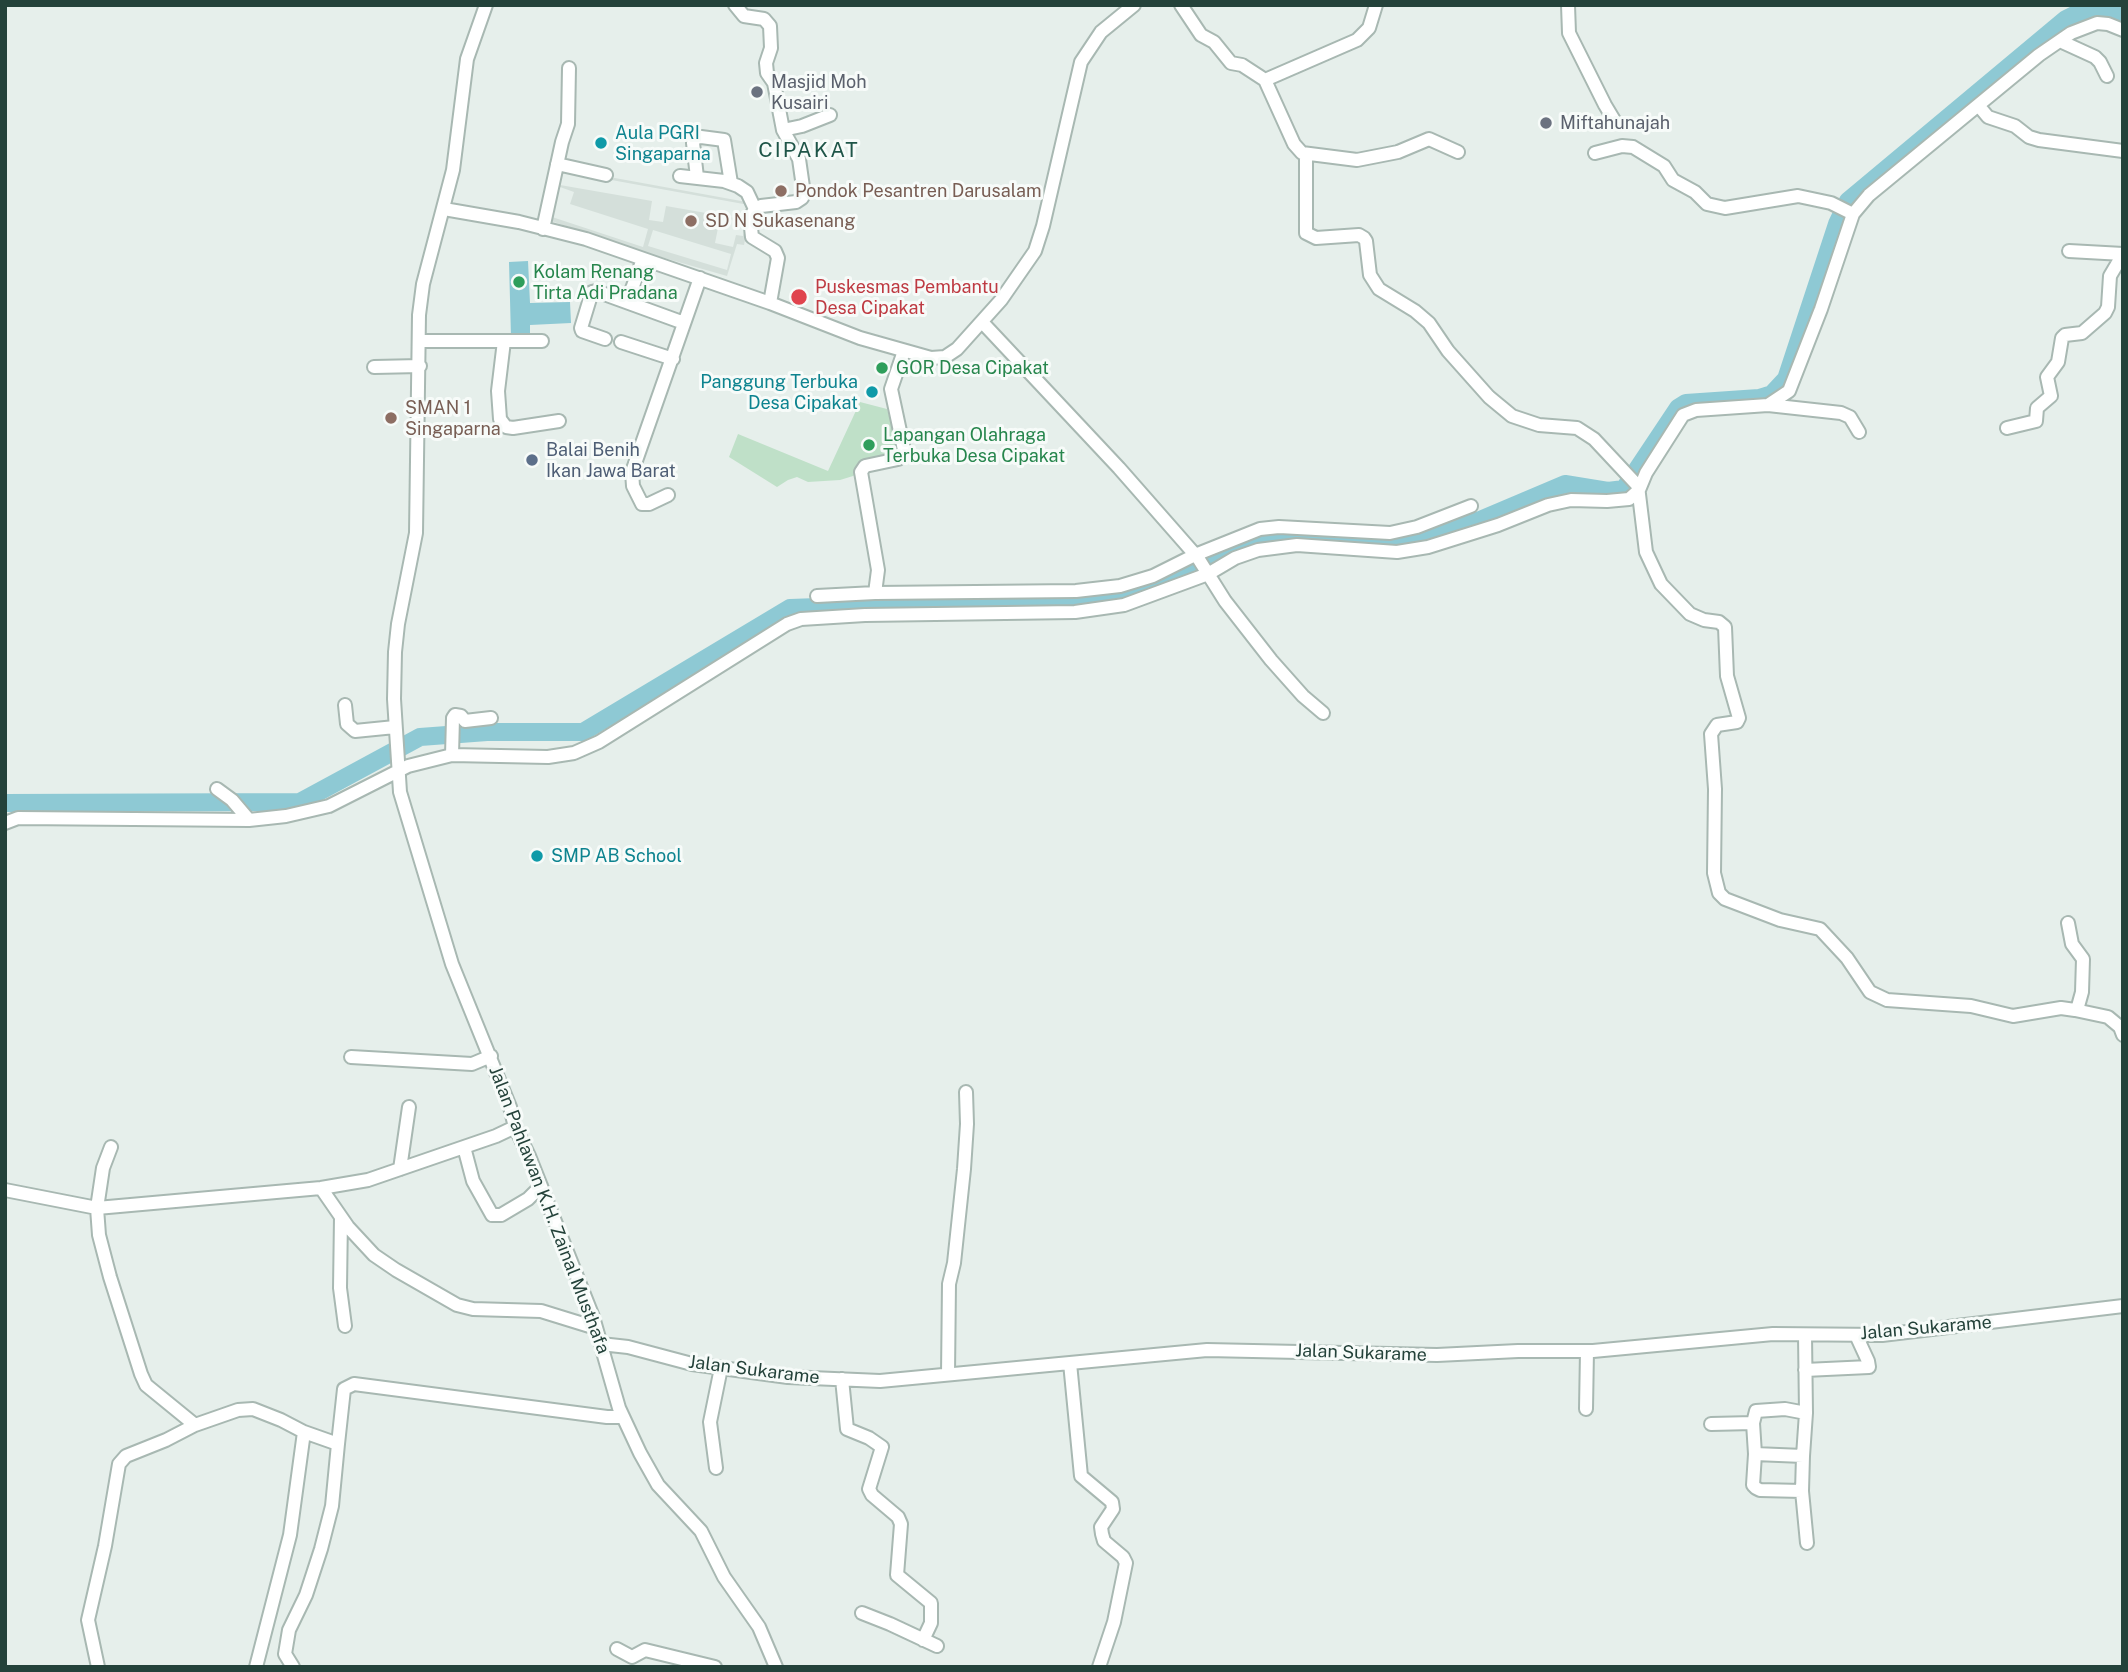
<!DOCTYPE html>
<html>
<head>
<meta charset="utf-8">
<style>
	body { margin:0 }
	#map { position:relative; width:2128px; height:1672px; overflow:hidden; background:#e6efeb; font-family:"Public Sans",sans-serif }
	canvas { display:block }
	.frame { position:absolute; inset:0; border:7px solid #24423a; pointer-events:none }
</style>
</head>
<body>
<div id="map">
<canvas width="2128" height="1672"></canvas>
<div class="frame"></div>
</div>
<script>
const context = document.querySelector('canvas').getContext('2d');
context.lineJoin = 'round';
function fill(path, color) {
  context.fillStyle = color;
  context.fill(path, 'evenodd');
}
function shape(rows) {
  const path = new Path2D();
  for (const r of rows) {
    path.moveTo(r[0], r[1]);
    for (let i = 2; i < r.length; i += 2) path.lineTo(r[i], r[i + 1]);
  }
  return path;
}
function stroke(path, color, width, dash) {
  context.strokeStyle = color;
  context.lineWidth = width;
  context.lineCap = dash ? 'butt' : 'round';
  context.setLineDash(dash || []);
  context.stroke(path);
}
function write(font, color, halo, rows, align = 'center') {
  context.font = font + ' "Public Sans",sans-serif';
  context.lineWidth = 6;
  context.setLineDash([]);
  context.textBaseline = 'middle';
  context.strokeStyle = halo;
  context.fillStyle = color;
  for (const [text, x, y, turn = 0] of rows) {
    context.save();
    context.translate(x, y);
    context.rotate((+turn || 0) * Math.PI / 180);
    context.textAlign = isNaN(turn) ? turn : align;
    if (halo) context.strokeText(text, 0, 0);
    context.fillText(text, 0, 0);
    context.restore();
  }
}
fill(shape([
	[560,168,752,203,744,245,737,244,727,276,647,253,545,219],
	[562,171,749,205,746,220,666,206,663,222,649,220,652,201,560,185],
	[560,187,574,192,570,204,648,229,643,247,549,216],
	[720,218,746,223,743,236,736,235,733,247,715,243],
	[653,230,731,254,727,270,648,246]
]), '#d4dfda');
fill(shape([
	[860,402,887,409,901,456,864,467,853,476,840,480,808,482,797,477,788,480,777,487,729,457,738,434,828,471]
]), '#bfe0c8');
fill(shape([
	[528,261,530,303,570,302,571,323,530,325,530,337,511,337,509,262]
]), '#8ec9d4');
stroke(shape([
	[5,803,300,802,420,737,487,732,583,732,790,608,1127,596,1245,543,1264,536,1286,535,1393,544,1412,541,1480,520,1565,484,1608,491,1624,489,1678,408,1686,403,1759,398,1772,394,1786,379,1837,224,1848,201,2066,19,2078,13,2089,11,2123,15]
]), '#8ec9d4', 18);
const minor = shape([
	[486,5,467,59,453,170,423,284,419,315,416,533,398,624,395,652,394,699,400,792,452,964,510,1107,515,1127,529,1156,593,1317,619,1408,640,1453,658,1485,701,1531,724,1577,759,1627,776,1667],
	[735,5,744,16,764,19,770,26,771,48,766,63,767,73,774,83,783,130,799,159,804,194,802,198,796,202,761,206,755,209,750,218,752,237,775,251,778,258,770,303],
	[1181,5,1201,35,1214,42,1231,63,1242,65,1265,80,1294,144,1302,153,1357,160,1398,152,1429,139,1458,152],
	[1568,5,1569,33,1605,105,1614,120],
	[2060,41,2095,57,2100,62,2107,76],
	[1265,80,1357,40,1369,28,1376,5],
	[1978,105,1988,117,2015,126,2029,137,2039,140,2123,151],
	[783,130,802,126,830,115],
	[1595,153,1622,146,1633,147,1664,166,1673,180,1695,192,1707,204,1725,208,1798,196,1831,203,1853,214],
	[1306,154,1306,233,1316,238,1359,235,1364,238,1366,241,1370,275,1379,289,1415,311,1429,323,1448,351,1489,397,1512,416,1539,425,1577,428,1594,439,1638,486,1646,552,1661,584,1690,614,1704,620,1719,622,1725,627,1727,676,1739,718,1737,722,1717,725,1711,734,1715,789,1714,873,1719,893,1725,899,1780,920,1820,929,1847,958,1870,992,1887,1000,1971,1006,2013,1016,2061,1008,2075,1010,2108,1017,2120,1027,2123,1035],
	[557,164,606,175],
	[680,176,724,181,738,186,747,192,755,209],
	[697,177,693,143,695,138,701,137,724,140,731,183],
	[444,209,519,222,586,239,770,303,860,338,931,358,945,357,957,349,1001,300,1035,251,1043,226,1081,62,1101,32,1134,5],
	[543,229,562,142,568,124,569,68],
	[2069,251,2123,254],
	[627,302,643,259],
	[982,322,1119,468,1198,558,1225,601,1271,660,1303,696,1323,713],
	[605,339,582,331,581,328,592,292,596,291,684,323],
	[419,341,542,341],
	[504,341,498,391,500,419,506,427,513,428,559,421],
	[621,342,673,359],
	[374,367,420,366],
	[1768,405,1841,413,1850,417,1859,432],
	[2007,428,2036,421,2037,408,2051,396,2047,377,2058,362,2062,338,2065,335,2082,333,2105,313,2108,307,2110,276,2123,254],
	[668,495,649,504,642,504,633,486,632,472,700,278],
	[875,593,878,570,861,472,865,466,898,459,904,450,891,389,904,351],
	[817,596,875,593,1076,591,1120,586,1153,576,1195,555,1260,529,1279,527,1390,533,1417,527,1471,506],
	[345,705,347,724,355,731,395,727],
	[452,755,453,718,455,715,461,716,465,721,491,718],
	[217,789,232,800,249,820],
	[5,823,18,818,249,820,286,816,329,806,408,766,452,755,548,757,574,753,599,742,787,624,801,619,865,615,1075,612,1124,605,1208,574,1235,558,1258,550,1297,545,1397,552,1428,547,1498,525,1548,505,1571,500,1607,501,1629,499,1639,490,1646,473,1683,415,1696,410,1768,405,1789,391,1821,309,1853,214,1869,195,2039,55,2071,33,2097,23,2108,24,2123,30],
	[2068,923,2072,944,2083,959,2082,992,2077,1010],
	[351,1057,472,1064,491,1056],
	[111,1147,103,1168,97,1208,99,1235,110,1277,141,1374,146,1385,195,1425],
	[464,1147,473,1181,492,1215,501,1215,528,1199,541,1186],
	[400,1169,409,1107],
	[321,1188,348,1227,374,1255,396,1270,457,1305,473,1309,541,1311,596,1328],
	[5,1190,97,1208,321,1188,368,1180,496,1136,515,1127],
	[341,1217,340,1288,345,1326],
	[1805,1335,1806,1413,1803,1456,1755,1454,1753,1423,1756,1411,1785,1409,1806,1413],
	[601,1344,628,1347,692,1364,788,1377,880,1381,1207,1350,1437,1355,1518,1351,1593,1351,1773,1334,1882,1335,2123,1306],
	[1070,1363,1081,1476,1112,1502,1113,1509,1101,1527,1102,1534,1104,1541,1123,1557,1126,1563,1114,1622,1099,1667],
	[1805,1370,1869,1367,1868,1361,1856,1335],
	[948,1374,949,1284,954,1263,964,1169,967,1124,966,1092],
	[842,1379,847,1429,869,1438,882,1447,869,1489,872,1495,898,1517,901,1524,897,1575,931,1603,931,1623,923,1640],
	[1586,1409,1587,1351],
	[1711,1424,1753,1423],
	[1755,1454,1753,1485,1756,1488,1760,1490,1802,1491],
	[1803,1456,1802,1491,1807,1543],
	[716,1468,710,1422,721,1368],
	[862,1613,890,1624,937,1646],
	[617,1649,632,1657,645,1650,715,1667],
	[98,1667,88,1620,105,1546,119,1464,126,1456,166,1440,195,1425,238,1410,253,1409,281,1420,304,1432],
	[256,1667,290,1535,304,1432,338,1444,344,1389,354,1384,607,1417,623,1417],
	[293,1667,285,1654,289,1630,306,1595,321,1549,332,1506,338,1444]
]);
stroke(minor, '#a8b8b2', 16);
stroke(minor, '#fff', 12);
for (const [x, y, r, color] of [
	[757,92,7,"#6b7280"],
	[1546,123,7,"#6b7280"],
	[601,143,7,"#0f9aa8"],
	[781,191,7,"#8d6e63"],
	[691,221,7,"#8d6e63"],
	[519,282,7,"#2e9e5b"],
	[799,297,9,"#e0444e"],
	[882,368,7,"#2e9e5b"],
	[872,392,7,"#0f9aa8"],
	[391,418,7,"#8d6e63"],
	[869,445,7,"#2e9e5b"],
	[532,460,7,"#5c6f8a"],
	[537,856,7,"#0f9aa8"]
]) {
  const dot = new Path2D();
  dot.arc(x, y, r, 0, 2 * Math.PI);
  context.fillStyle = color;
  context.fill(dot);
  stroke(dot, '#f7fbf9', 2.5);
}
write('18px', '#5b616d', '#f7fbf9', [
	["Masjid Moh",771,82],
	["Kusairi",771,103],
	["Miftahunajah",1560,123]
], 'left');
write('18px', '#0d838f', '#f7fbf9', [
	["Aula PGRI",615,133],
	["Singaparna",615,154],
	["Panggung Terbuka",858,382,"right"],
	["Desa Cipakat",858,403,"right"],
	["SMP AB School",551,856]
], 'left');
write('18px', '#785e54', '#f7fbf9', [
	["Pondok Pesantren Darusalam",795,191],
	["SD N Sukasenang",705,221],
	["SMAN 1",405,408],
	["Singaparna",405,429]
], 'left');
write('18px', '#27864d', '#f7fbf9', [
	["Kolam Renang",533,272],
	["Tirta Adi Pradana",533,293],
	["GOR Desa Cipakat",896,368],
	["Lapangan Olahraga",883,435],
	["Terbuka Desa Cipakat",883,456]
], 'left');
write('18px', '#be3a42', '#f7fbf9', [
	["Puskesmas Pembantu",815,287],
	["Desa Cipakat",815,308]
], 'left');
write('18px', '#4e5e75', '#f7fbf9', [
	["Balai Benih",546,450],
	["Ikan Jawa Barat",546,471]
], 'left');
write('18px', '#24423a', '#f7fbf9', [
	["Jalan Pahlawan K.H. Zainal Musthafa",549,1210,69],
	["Jalan Sukarame",1926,1328,-5],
	["Jalan Sukarame",1361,1353,2],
	["Jalan Sukarame",754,1370,7]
]);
context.letterSpacing = '2px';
write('21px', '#1f5548', '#f7fbf9', [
	["CIPAKAT",809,151]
]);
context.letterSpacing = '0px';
</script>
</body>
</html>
